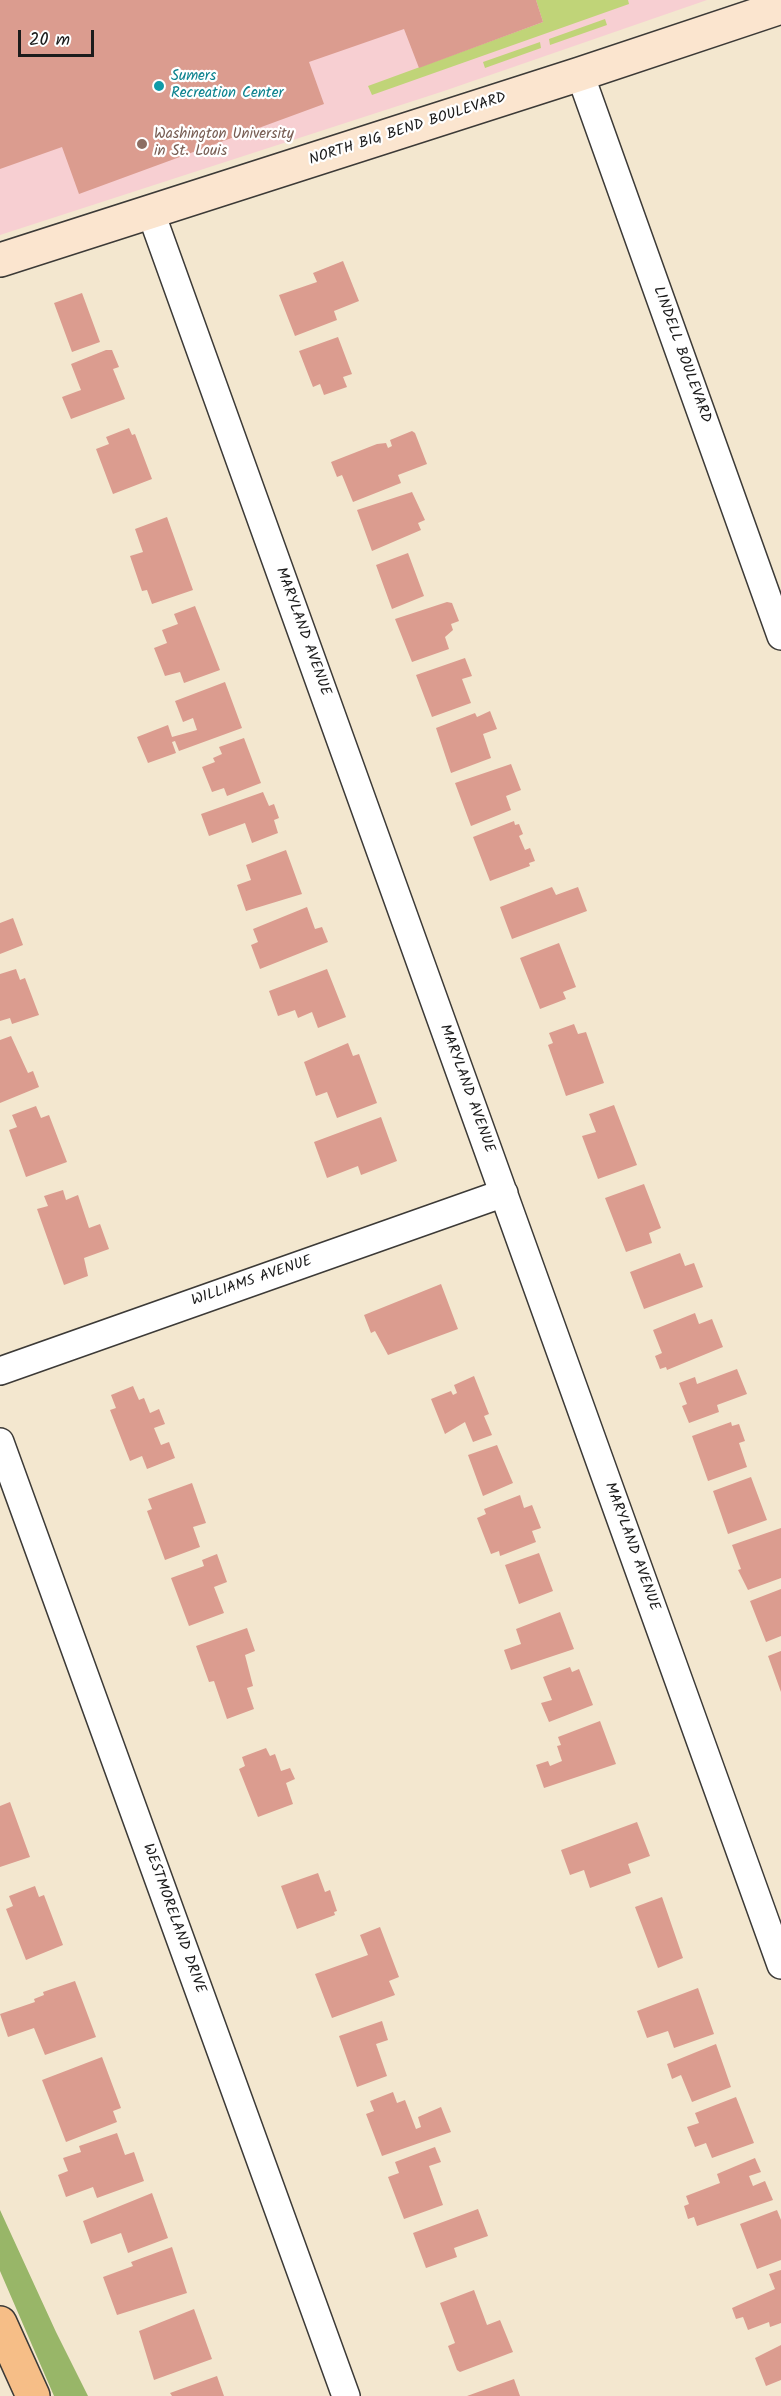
<!DOCTYPE html>
<html>
<head>
<meta charset="utf-8">
<style>
	body { margin:0 }
	#map { position:relative; width:781px; height:2396px; overflow:hidden; background:#f3e7cf; font-family:Kalam,sans-serif }
	canvas { display:block }
	.scale { position:absolute; left:18px; top:30px; width:76px; height:27px; box-sizing:border-box; border:3px solid #1c1c1c; border-top:0; padding-left:8px; font-size:18px; line-height:21px; white-space:nowrap; color:#1c1c1c; -webkit-text-stroke:4px #fff; paint-order:stroke }
</style>
</head>
<body>
<div id="map">
<canvas width="781" height="2396"></canvas>
<div class="scale">20 m</div>
</div>
<script>
const context = document.querySelector('canvas').getContext('2d');
context.lineJoin = 'round';
function fill(path, color) {
  context.fillStyle = color;
  context.fill(path, 'evenodd');
}
function shape(rows) {
  const path = new Path2D();
  for (const r of rows) {
    path.moveTo(r[0], r[1]);
    for (let i = 2; i < r.length; i += 2) path.lineTo(r[i], r[i + 1]);
  }
  return path;
}
function stroke(path, color, width, dash) {
  context.strokeStyle = color;
  context.lineWidth = width;
  context.lineCap = dash ? 'butt' : 'round';
  context.setLineDash(dash || []);
  context.stroke(path);
}
function write(font, color, halo, rows, align = 'center') {
  context.font = font + ' Kalam,sans-serif';
  context.lineWidth = 4.5;
  context.setLineDash([]);
  context.textBaseline = 'middle';
  context.strokeStyle = halo;
  context.fillStyle = color;
  for (const [text, x, y, turn = 0] of rows) {
    context.save();
    context.translate(x, y);
    context.rotate((+turn || 0) * Math.PI / 180);
    context.textAlign = isNaN(turn) ? turn : align;
    if (halo) context.strokeText(text, 0, 0);
    context.fillText(text, 0, 0);
    context.restore();
  }
}
fill(shape([
	[0,0,707,0,444,91,0,235]
]), '#f7cfd2');
fill(shape([
	[536,0,628,0,629,4,372,95,368,86,543,22],
	[605,19,607,25,550,45,549,39],
	[540,42,541,48,485,68,483,62]
]), '#c0d478');
fill(shape([
	[0,2210,56,2332,88,2396,54,2396,0,2271]
]), '#98b668');
fill(shape([
	[0,0,536,0,543,22,419,68,404,29,309,62,324,104,79,194,62,147,0,169],
	[343,261,359,301,334,311,337,320,295,336,279,295,317,282,313,273],
	[82,293,100,342,72,352,54,303],
	[338,337,352,374,343,377,347,387,324,395,320,384,313,387,299,351],
	[106,350,112,350,119,367,113,369,125,399,71,419,62,397,81,390,71,364],
	[129,428,132,435,135,434,152,479,113,494,96,449,109,444,106,437],
	[412,431,415,433,427,464,398,475,401,483,353,502,342,475,337,477,331,462,377,444,386,443,388,448,392,446,390,440],
	[412,492,425,520,418,523,421,530,372,551,357,510],
	[167,517,193,590,152,604,147,590,142,591,130,556,143,552,135,529],
	[408,553,424,596,392,609,376,565],
	[447,602,452,603,459,621,451,624,453,630,445,637,449,649,412,662,395,619],
	[195,606,220,670,184,683,180,672,165,676,154,648,167,643,162,630,178,624,174,614],
	[465,658,472,676,462,679,471,703,432,717,416,675],
	[225,682,242,728,179,751,175,741,172,742,176,753,148,763,137,737,168,725,172,737,197,730,193,718,183,722,175,701],
	[490,711,497,729,483,734,491,758,451,773,436,728,475,713,477,717],
	[244,738,261,783,227,796,224,788,212,792,202,767,215,762,213,758,222,754,219,747],
	[511,764,521,790,506,796,511,810,471,826,455,783],
	[263,792,269,806,274,804,279,818,274,820,278,833,252,843,245,823,209,836,201,814],
	[514,821,515,825,519,824,523,834,519,836,525,850,530,848,535,861,529,863,530,866,490,881,473,837],
	[286,850,302,894,246,911,237,885,251,880,246,865],
	[552,887,556,895,578,887,587,911,512,939,500,907],
	[307,907,315,929,322,927,328,942,260,969,251,945,258,942,253,929],
	[13,918,23,945,0,954,0,923],
	[559,943,576,987,563,992,566,999,540,1009,520,958],
	[16,969,20,980,25,978,39,1015,12,1024,10,1018,0,1021,0,974],
	[327,969,346,1017,318,1028,312,1012,298,1018,295,1010,278,1016,269,991],
	[574,1024,578,1034,586,1032,604,1083,566,1096,548,1045,553,1043,549,1033],
	[11,1036,28,1073,33,1071,39,1087,0,1103,0,1040],
	[348,1043,353,1056,359,1054,377,1103,337,1118,327,1092,316,1096,304,1062],
	[614,1105,637,1165,598,1179,582,1136,596,1132,589,1114],
	[36,1106,41,1118,49,1115,67,1162,26,1177,9,1130,17,1127,12,1115],
	[381,1117,397,1161,361,1175,358,1166,327,1178,314,1142],
	[644,1184,661,1228,649,1233,652,1243,626,1252,605,1198],
	[63,1190,66,1200,78,1195,89,1228,100,1224,109,1249,84,1258,88,1276,64,1285,37,1209,48,1206,44,1196],
	[680,1253,685,1266,694,1263,703,1287,644,1309,630,1272],
	[441,1284,458,1329,388,1355,375,1331,371,1333,364,1315],
	[695,1313,699,1324,712,1319,723,1347,667,1370,666,1367,660,1369,655,1356,662,1353,653,1330],
	[737,1369,747,1394,717,1405,719,1412,689,1423,682,1406,687,1404,679,1383,695,1377,697,1384],
	[474,1376,489,1414,484,1416,492,1435,473,1442,465,1422,445,1434,431,1399,451,1391,453,1395,457,1393,454,1385],
	[133,1386,139,1400,144,1398,150,1413,159,1409,165,1424,154,1428,161,1445,169,1442,175,1458,147,1469,142,1456,130,1461,110,1410,116,1408,111,1395],
	[731,1422,732,1426,739,1424,745,1441,739,1443,747,1467,708,1481,692,1436],
	[497,1445,513,1483,483,1496,468,1455],
	[751,1477,767,1520,728,1534,713,1491],
	[192,1483,206,1523,193,1527,200,1547,165,1560,147,1511,152,1509,148,1499],
	[520,1495,524,1508,532,1505,541,1528,532,1531,536,1542,500,1556,499,1551,491,1554,477,1518,486,1514,484,1509],
	[781,1528,781,1578,748,1590,738,1570,741,1569,732,1545],
	[539,1553,553,1591,519,1604,505,1565],
	[217,1554,227,1582,214,1587,224,1613,189,1626,171,1578,204,1566,202,1560],
	[781,1589,781,1636,766,1642,750,1601],
	[560,1612,574,1649,511,1670,504,1650,521,1644,516,1629],
	[247,1628,255,1651,245,1655,253,1686,247,1688,254,1709,227,1719,214,1681,209,1682,196,1646],
	[781,1651,781,1692,768,1656],
	[570,1667,572,1672,579,1669,593,1705,549,1722,541,1703,552,1700,543,1677],
	[600,1721,616,1764,544,1788,536,1765,548,1761,550,1766,562,1761,557,1746,561,1745,558,1737],
	[266,1748,270,1756,275,1754,281,1771,290,1768,295,1779,286,1783,293,1804,258,1817,239,1769,245,1766,242,1757],
	[10,1802,30,1857,0,1867,0,1806],
	[637,1822,650,1856,628,1864,631,1873,590,1888,584,1870,570,1875,561,1850],
	[318,1873,325,1892,330,1890,337,1911,334,1912,335,1915,297,1929,281,1886],
	[35,1886,39,1897,44,1895,63,1945,26,1960,6,1909,13,1906,9,1896],
	[662,1897,683,1958,658,1968,635,1907],
	[380,1927,399,1977,389,1981,395,1995,332,2018,315,1974,368,1955,360,1935],
	[75,1981,96,2037,45,2055,34,2028,8,2037,0,2014,35,2002,34,1999,44,1995,43,1992],
	[698,1988,714,2034,674,2048,668,2031,647,2038,637,2011],
	[382,2021,388,2040,376,2044,387,2076,357,2087,339,2036],
	[716,2044,731,2087,692,2102,681,2075,672,2079,667,2064],
	[102,2057,121,2108,113,2111,117,2122,66,2142,42,2080],
	[393,2092,397,2103,405,2100,416,2129,421,2127,418,2117,441,2107,451,2132,382,2156,366,2114,374,2111,370,2101],
	[736,2097,754,2143,712,2158,706,2143,695,2147,687,2127,699,2123,695,2113],
	[117,2133,125,2155,134,2152,144,2181,97,2198,93,2187,66,2197,58,2175,68,2171,63,2158,81,2152,79,2146],
	[435,2147,441,2162,429,2166,443,2205,404,2219,388,2177,399,2173,395,2162],
	[755,2158,761,2172,749,2176,753,2186,765,2181,773,2200,697,2226,694,2217,688,2219,684,2206,689,2204,686,2196,720,2183,717,2174],
	[152,2193,168,2238,128,2253,121,2233,91,2244,83,2221],
	[478,2209,488,2236,454,2248,457,2257,426,2268,413,2233],
	[777,2210,781,2220,781,2260,757,2269,740,2224],
	[172,2247,187,2293,117,2315,103,2277,133,2266,131,2262],
	[781,2270,781,2323,770,2327,769,2322,748,2330,743,2317,736,2319,732,2308,775,2289,769,2274],
	[474,2290,487,2325,500,2320,513,2352,460,2372,457,2370,448,2346,455,2343,440,2303],
	[194,2309,212,2359,154,2380,139,2331],
	[781,2345,781,2380,766,2386,755,2358],
	[217,2376,224,2396,172,2396,170,2393],
	[514,2379,520,2396,467,2396]
]), '#db9c8f');
const minor = shape([
	[580,74,781,636],
	[151,213,781,1965],
	[0,1371,504,1193],
	[0,1442,346,2396]
]);
const secondary = shape([
	[0,260,580,74,781,7]
]);
const primary = shape([
	[0,2323,33,2396]
]);
stroke(minor, '#3c3a37', 30);
stroke(secondary, '#3c3a37', 36);
stroke(primary, '#3c3a37', 36);
stroke(minor, '#fff', 27);
stroke(secondary, '#fbe5cf', 33);
stroke(primary, '#f6be87', 33);
for (const [x, y, r, color] of [
	[159,86,6,"#0f9aa8"],
	[142,144,6,"#8d6e63"]
]) {
  const dot = new Path2D();
  dot.arc(x, y, r, 0, 2 * Math.PI);
  context.fillStyle = color;
  context.fill(dot);
  stroke(dot, '#fff', 2);
}
write('15px', '#0d838f', '#fff', [
	["Sumers",171,77],
	["Recreation Center",171,94]
], 'left');
write('15px', '#1c1c1c', '#fff', [
	["NORTH BIG BEND BOULEVARD",408,130,-18],
	["LINDELL BOULEVARD",681,355,70],
	["MARYLAND AVENUE",302,632,70],
	["MARYLAND AVENUE",466,1089,70],
	["WILLIAMS AVENUE",252,1282,-19],
	["MARYLAND AVENUE",631,1547,70],
	["WESTMORELAND DRIVE",173,1919,70]
]);
write('15px', '#785e54', '#fff', [
	["Washington University",154,135],
	["in St. Louis",154,152]
], 'left');
</script>
</body>
</html>
